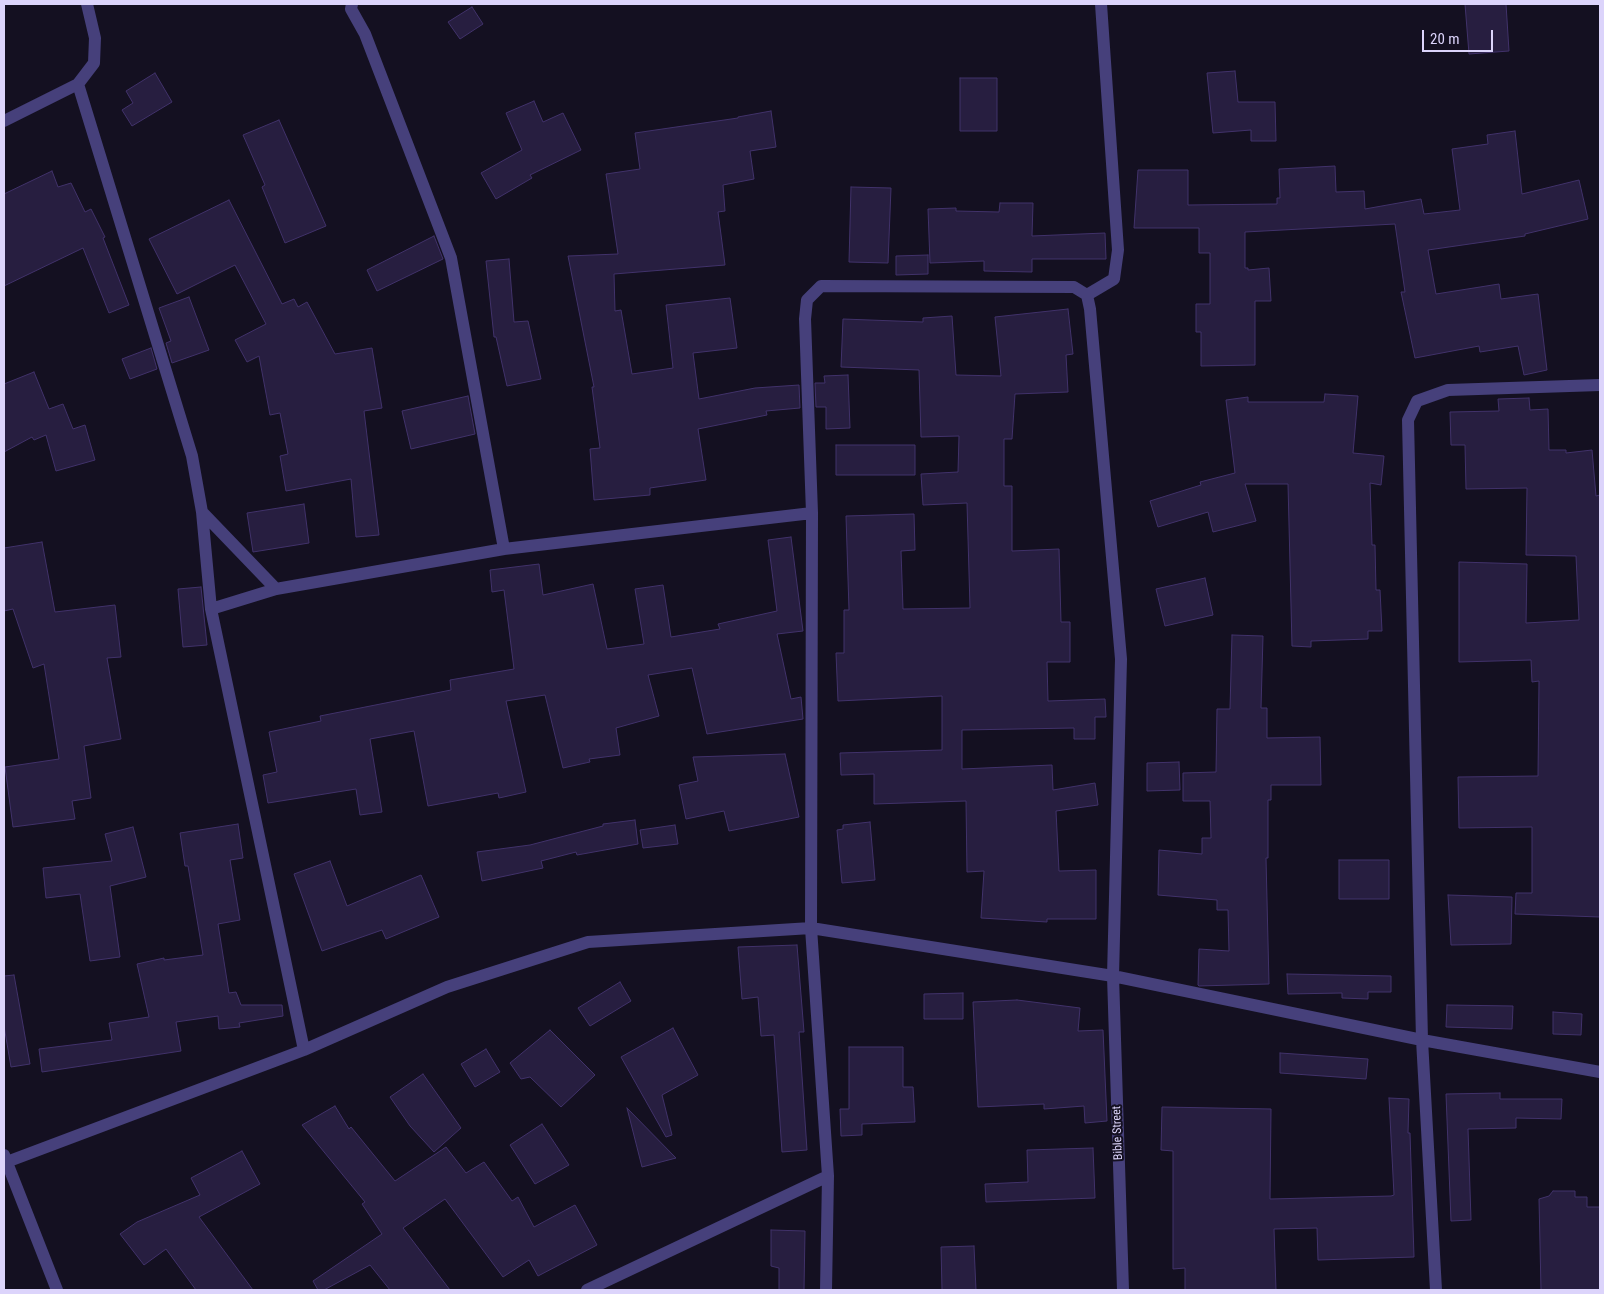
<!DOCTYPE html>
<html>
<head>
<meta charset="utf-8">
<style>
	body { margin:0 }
	#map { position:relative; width:1604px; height:1294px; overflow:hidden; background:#141021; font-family:"Roboto Condensed",sans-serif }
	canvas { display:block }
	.frame { position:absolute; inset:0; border:5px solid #dcd4fb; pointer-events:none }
	.scale { position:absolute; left:1422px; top:30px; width:71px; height:22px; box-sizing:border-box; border:2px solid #dcd4fb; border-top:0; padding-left:6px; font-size:15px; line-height:18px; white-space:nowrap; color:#dcd4fb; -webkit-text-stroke:4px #141021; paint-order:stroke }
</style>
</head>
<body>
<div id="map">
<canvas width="1604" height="1294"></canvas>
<div class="frame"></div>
<div class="scale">20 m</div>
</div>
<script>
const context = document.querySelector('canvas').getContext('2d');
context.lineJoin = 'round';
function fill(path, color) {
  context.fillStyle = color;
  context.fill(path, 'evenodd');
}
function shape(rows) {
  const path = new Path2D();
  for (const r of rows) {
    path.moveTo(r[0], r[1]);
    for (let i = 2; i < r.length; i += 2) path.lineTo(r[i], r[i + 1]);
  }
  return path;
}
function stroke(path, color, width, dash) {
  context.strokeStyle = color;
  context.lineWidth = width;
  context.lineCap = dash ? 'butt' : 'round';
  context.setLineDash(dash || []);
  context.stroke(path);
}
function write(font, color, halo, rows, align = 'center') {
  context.font = font + ' "Roboto Condensed",sans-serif';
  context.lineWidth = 4;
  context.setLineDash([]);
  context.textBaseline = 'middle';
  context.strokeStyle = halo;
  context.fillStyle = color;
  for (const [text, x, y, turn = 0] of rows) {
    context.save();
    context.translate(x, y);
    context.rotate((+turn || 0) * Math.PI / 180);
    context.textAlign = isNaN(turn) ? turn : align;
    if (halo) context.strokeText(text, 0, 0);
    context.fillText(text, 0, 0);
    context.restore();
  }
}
const building = shape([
	[1465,4,1506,4,1509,51,1469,54,1465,4],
	[472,7,483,24,460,39,448,22,472,7],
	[1235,71,1238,102,1275,102,1276,141,1251,141,1251,130,1213,133,1207,73,1235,71],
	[155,73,172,102,132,126,122,110,133,103,126,91,155,73],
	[960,78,997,78,997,131,960,131,960,78],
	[534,101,543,122,563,113,581,150,530,175,532,178,496,199,481,173,522,150,506,113,534,101],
	[771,111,776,147,750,151,754,179,723,185,725,211,718,212,725,265,614,274,615,311,621,310,632,374,673,368,666,305,730,298,737,348,693,353,699,399,755,388,799,385,800,408,766,411,767,415,698,429,706,480,650,488,650,495,594,500,590,449,600,448,592,387,594,387,568,256,618,254,606,174,640,169,635,133,738,118,738,117,771,111],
	[279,120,326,226,285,243,262,187,265,185,243,135,279,120],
	[1515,131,1522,194,1579,180,1588,219,1525,234,1525,236,1428,250,1436,294,1499,284,1501,299,1538,294,1547,370,1524,375,1518,346,1480,352,1479,346,1415,358,1401,292,1405,292,1395,224,1245,232,1245,268,1248,268,1248,270,1269,268,1271,301,1255,301,1255,365,1201,366,1201,332,1196,332,1196,304,1210,304,1210,253,1199,253,1199,228,1134,228,1138,170,1188,170,1188,205,1277,204,1277,198,1280,198,1279,169,1335,166,1336,192,1364,191,1365,209,1421,199,1424,214,1460,210,1452,149,1488,144,1487,135,1515,131],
	[52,171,58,187,71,183,85,212,91,209,105,237,103,238,129,305,109,313,83,248,4,286,4,194,52,171],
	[851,187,891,188,888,263,849,262,851,187],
	[229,200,282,304,294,299,298,307,307,302,335,354,372,348,382,408,364,411,379,535,356,537,351,479,286,491,280,456,288,454,280,413,270,415,259,356,247,362,235,340,266,324,235,265,177,294,149,239,229,200],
	[1000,203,1033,203,1032,236,1105,233,1106,259,1032,259,1032,272,984,271,984,261,930,263,928,209,956,208,956,211,999,212,1000,203],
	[434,236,443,259,377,291,367,270,434,236],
	[928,255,928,274,896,275,896,256,928,255],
	[509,259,514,322,528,321,541,379,507,386,496,337,494,337,486,261,509,259],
	[189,297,209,350,172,363,166,343,171,341,159,308,189,297],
	[1068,309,1073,354,1066,355,1068,392,1015,394,1012,439,1004,439,1004,486,1012,486,1012,551,1059,549,1061,622,1070,622,1070,662,1047,662,1048,701,1105,699,1106,717,1095,717,1095,739,1074,739,1074,728,962,730,962,769,1052,765,1053,790,1095,783,1098,805,1056,811,1059,871,1096,870,1096,919,1047,919,1047,922,981,918,984,871,967,872,966,801,874,804,874,774,841,775,840,753,942,750,942,696,838,701,836,653,844,653,844,610,849,610,846,516,914,514,915,550,901,551,903,609,970,608,967,503,923,505,921,474,958,472,959,436,921,437,919,370,841,367,843,319,923,322,923,318,952,316,956,375,1001,376,995,317,1068,309],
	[151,348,157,369,130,379,122,359,151,348],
	[34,372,49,409,63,404,73,429,85,425,95,460,56,471,46,435,34,440,32,437,4,452,4,384,34,372],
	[848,375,850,428,826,429,826,407,816,407,815,383,825,383,824,376,848,375],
	[1325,394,1358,396,1353,453,1384,456,1381,485,1370,483,1372,545,1375,545,1376,590,1380,590,1382,631,1368,631,1368,639,1311,641,1311,647,1292,646,1288,484,1245,484,1256,521,1213,532,1208,512,1158,527,1150,501,1201,485,1200,482,1235,473,1226,400,1248,397,1248,402,1324,402,1325,394],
	[468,396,475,434,411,449,402,411,468,396],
	[1529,398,1530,410,1548,409,1549,450,1566,450,1566,453,1592,450,1596,496,1600,495,1600,917,1515,914,1516,893,1532,893,1532,827,1459,828,1458,777,1538,776,1539,681,1532,682,1531,660,1459,662,1459,562,1527,564,1526,623,1579,620,1576,556,1526,555,1527,488,1466,489,1465,445,1451,445,1450,412,1499,411,1498,399,1529,398],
	[836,445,915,445,915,475,836,475,836,445],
	[304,504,309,543,253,552,247,513,304,504],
	[791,537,803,631,777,634,791,699,801,697,803,719,707,734,692,668,648,675,659,716,616,728,620,755,589,759,590,762,563,768,545,695,506,701,526,792,499,798,498,793,428,806,414,731,370,739,382,812,360,815,356,789,268,803,263,775,277,772,269,732,321,721,320,716,451,690,450,680,514,669,504,590,492,592,490,570,539,564,543,595,593,584,607,649,644,644,635,589,663,585,671,637,720,629,718,624,777,611,768,540,791,537],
	[42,542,55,612,115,605,121,657,107,658,121,739,84,746,91,798,72,801,75,819,13,827,5,767,59,759,44,664,33,668,13,609,4,611,4,548,42,542],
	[1205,578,1213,615,1165,626,1156,589,1205,578],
	[201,587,207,645,183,647,178,589,201,587],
	[1232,635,1263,636,1261,708,1267,708,1267,738,1320,737,1321,785,1271,785,1271,800,1268,800,1268,858,1266,858,1269,984,1199,986,1198,985,1199,949,1229,951,1228,910,1217,910,1217,900,1158,895,1159,850,1202,854,1202,838,1211,838,1210,801,1183,801,1183,773,1216,772,1217,709,1230,709,1232,635],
	[785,754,799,817,729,831,724,811,686,819,679,785,698,781,693,757,785,754],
	[1179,762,1180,790,1147,791,1147,763,1179,762],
	[635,820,638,844,577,855,576,852,541,861,543,868,482,881,477,852,530,845,603,826,603,824,635,820],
	[870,822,875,880,842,883,837,830,843,829,843,825,870,822],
	[238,824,243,858,230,860,240,920,218,924,229,993,236,992,241,1005,282,1005,283,1016,239,1023,240,1027,219,1029,218,1016,176,1022,181,1051,42,1072,39,1049,112,1040,109,1023,149,1017,137,964,164,958,164,960,203,955,188,866,185,866,180,833,238,824],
	[675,825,678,844,643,848,640,830,675,825],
	[133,827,146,877,110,886,120,957,90,961,80,894,46,898,43,868,112,861,105,834,133,827],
	[1339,860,1389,860,1389,899,1339,899,1339,860],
	[330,861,347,906,421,875,439,917,386,939,382,930,322,951,294,874,330,861],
	[1448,895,1512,897,1511,944,1451,945,1448,895],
	[797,945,804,1032,799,1032,807,1150,782,1152,774,1035,761,1036,758,997,742,999,738,947,797,945],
	[1287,974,1391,976,1391,992,1368,992,1368,999,1342,998,1342,993,1288,994,1287,974],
	[14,975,30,1064,11,1067,4,1026,4,976,14,975],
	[620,982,631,1001,590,1026,578,1008,620,982],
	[963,993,963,1019,924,1019,924,994,963,993],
	[1017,1000,1080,1008,1078,1031,1103,1030,1107,1121,1085,1123,1084,1106,1044,1109,1044,1104,978,1107,973,1002,1017,1000],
	[1447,1005,1513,1006,1512,1029,1446,1027,1447,1005],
	[1553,1012,1582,1014,1581,1035,1553,1034,1553,1012],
	[673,1028,698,1075,662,1095,672,1135,666,1137,621,1057,673,1028],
	[550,1030,595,1075,561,1107,530,1077,521,1079,510,1063,550,1030],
	[849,1047,903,1047,903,1087,913,1087,915,1122,862,1124,862,1135,841,1136,840,1109,849,1109,849,1047],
	[486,1049,500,1072,475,1087,461,1064,486,1049],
	[1280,1053,1368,1059,1366,1079,1280,1073,1280,1053],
	[423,1074,461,1128,434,1152,410,1126,390,1097,423,1074],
	[1500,1093,1500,1099,1562,1099,1561,1119,1516,1118,1516,1128,1468,1129,1471,1220,1451,1221,1446,1094,1500,1093],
	[1389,1098,1409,1099,1408,1133,1410,1133,1414,1257,1318,1260,1317,1228,1274,1229,1276,1290,1185,1290,1185,1268,1173,1269,1173,1151,1161,1150,1162,1107,1271,1109,1270,1199,1391,1196,1394,1195,1389,1098],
	[335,1106,349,1129,351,1127,395,1181,446,1147,466,1173,484,1162,512,1201,518,1197,534,1227,575,1205,597,1245,538,1276,529,1260,503,1277,445,1199,403,1228,450,1290,390,1290,370,1265,324,1290,318,1290,313,1281,382,1234,362,1204,365,1202,302,1125,335,1106],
	[627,1108,676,1158,642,1167,627,1108],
	[542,1124,569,1165,535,1184,510,1145,542,1124],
	[1093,1148,1095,1198,986,1202,985,1184,1028,1182,1027,1150,1093,1148],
	[242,1151,260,1184,199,1217,253,1290,196,1290,166,1249,144,1265,120,1234,137,1222,200,1195,191,1178,242,1151],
	[1553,1191,1575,1191,1575,1197,1587,1197,1587,1207,1600,1207,1600,1290,1541,1290,1539,1199,1549,1196,1553,1191],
	[771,1230,805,1231,804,1290,779,1290,779,1268,771,1266,771,1230],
	[974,1246,976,1290,942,1290,941,1247,974,1246]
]);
fill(building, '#271e40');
stroke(building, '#41326a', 1);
stroke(shape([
	[352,4,351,9,365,34,451,258,504,549],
	[78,84,192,456,202,512,211,609,304,1050],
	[4,121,78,84,94,63,95,38,87,4],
	[1087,295,1114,279,1118,250,1101,4],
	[202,512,276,589],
	[211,609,276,589,504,549,812,513],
	[4,1155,57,1290],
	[4,1163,304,1050,447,987,588,942,811,928,1113,976,1422,1040,1600,1072],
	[587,1290,828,1176],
	[826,1290,828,1176,811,928,812,513,805,319,807,300,821,286,1074,287,1087,295,1090,309,1121,659,1113,976,1123,1290],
	[1436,1290,1422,1040,1408,420,1417,401,1448,390,1600,385]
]), '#46407b', 12);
write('12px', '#dcd4fb', '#141021', [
	["Bible Street",1118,1133,-92]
]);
</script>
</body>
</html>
